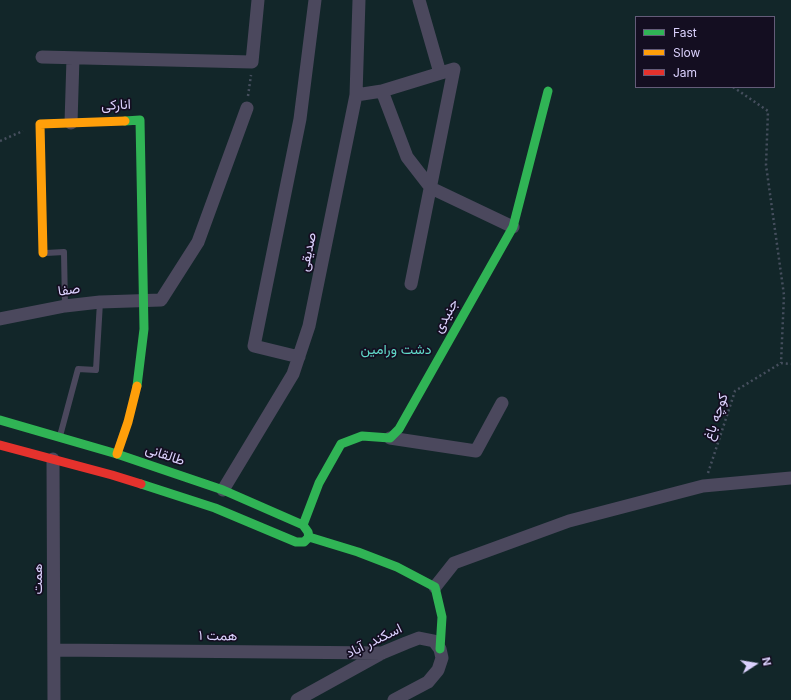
<!DOCTYPE html>
<html>
<head>
<meta charset="utf-8">
<style>
	body { margin:0 }
	#map { position:relative; width:791px; height:700px; overflow:hidden; background:#15121d; font-family:Inter,sans-serif }
	canvas { display:block }
	.legend { position:absolute; left:635px; top:16px; width:140px; height:72px; box-sizing:border-box; background:#140e21; border:1px solid #645c79; margin:0; padding:5px 7px; list-style:none; font-size:12px; color:#dbd1fd }
	.legend li { display:flex; align-items:center; gap:8px; height:20px }
	.legend b { width:20px; border:1px solid #645c79 }
	.north { position:absolute; left:735px; top:644px; width:40px; height:40px; -webkit-text-stroke:3px #140e21; paint-order:stroke; rotate:78deg; font-size:11px; font-weight:700; line-height:16px; text-align:center; color:#dbd1fd }
	.north::after { content:''; display:block; margin:auto; width:14px; height:18px; background:#dbd1fd; clip-path:polygon(50% 0,100% 100%,50% 72%,0 100%) }
</style>
</head>
<body>
<div id="map">
<canvas width="791" height="700"></canvas>
<ul class="legend">
<li><b style="height:5px;background:#30b455"></b>Fast</li>
<li><b style="height:5px;background:#ff9f0a"></b>Slow</li>
<li><b style="height:5px;background:#e5322d"></b>Jam</li>
</ul>
<div class="north">N</div>
</div>
<script>
const context = document.querySelector('canvas').getContext('2d');
context.lineJoin = 'round';
function fill(path, color) {
  context.fillStyle = color;
  context.fill(path, 'evenodd');
}
function shape(rows) {
  const path = new Path2D();
  for (const r of rows) {
    path.moveTo(r[0], r[1]);
    for (let i = 2; i < r.length; i += 2) path.lineTo(r[i], r[i + 1]);
  }
  return path;
}
function stroke(path, color, width, dash) {
  context.strokeStyle = color;
  context.lineWidth = width;
  context.lineCap = dash ? 'butt' : 'round';
  context.setLineDash(dash || []);
  context.stroke(path);
}
function write(font, color, halo, rows, align = 'center') {
  context.font = font + ' Inter,Vazirmatn,sans-serif';
  context.lineWidth = 3.5;
  context.setLineDash([]);
  context.textBaseline = 'middle';
  context.strokeStyle = halo;
  context.fillStyle = color;
  for (const [text, x, y, turn = 0] of rows) {
    context.save();
    context.translate(x, y);
    context.rotate((+turn || 0) * Math.PI / 180);
    context.textAlign = isNaN(turn) ? turn : align;
    if (halo) context.strokeText(text, 0, 0);
    context.fillText(text, 0, 0);
    context.restore();
  }
}
fill(shape([
	[0,0,791,0,791,700,0,700],
	[636,17,774,17,774,87,636,87]
]), '#122629');
stroke(shape([
	[733,87,768,111,766,165,784,295,781,363],
	[248,96,251,75],
	[0,141,23,131],
	[708,473,735,391,781,363,791,364]
]), '#464f5e', 2.5, [2, 3]);
stroke(shape([
	[46,253,64,252,65,306],
	[60,436,78,369,96,370,100,302]
]), '#4b485d', 6);
stroke(shape([
	[419,0,440,73],
	[42,57,252,62,258,0],
	[382,91,407,157,431,188,513,227],
	[356,95,382,91,454,69,411,284],
	[71,123,73,58],
	[0,319,65,306,100,302,161,300,198,242,247,108],
	[299,357,254,346,300,119,315,0],
	[390,438,476,451,502,403],
	[53,459,54,700],
	[223,490,293,374,309,326,356,95,359,0],
	[435,587,454,563,569,521,703,486,791,478],
	[54,650,382,653],
	[297,700,382,653,406,643,419,638,434,641,440,649,442,658,438,670,428,682,394,700]
]), '#4b485d', 13);
stroke(shape([
	[125,121,140,120,144,329,137,386],
	[0,420,117,454,223,490,303,525,308,532,309,537],
	[141,484,215,508,296,542,304,542,309,537],
	[303,525,319,483,341,444,362,436,390,438,399,429,513,227,548,91],
	[309,537,358,552,397,567,435,587,442,617,440,649]
]), '#30b455', 9);
stroke(shape([
	[43,253,40,124,125,121],
	[117,454,128,422,137,386]
]), '#ff9f0a', 9);
stroke(shape([
	[0,445,112,475,141,484]
]), '#e5322d', 9);
write('14px', '#dbd1fd', '#140e21', [
	["انارکی",116,105,-2],
	["صدیقی",308,252,-78],
	["صفا",69,290,-8],
	["جنیدی",446,316,-61],
	["کوچه باغ",716,417,-71],
	["طالقانی",165,455,19],
	["همت",38,579,-90],
	["همت ۱",218,636,1],
	["اسکندر آباد",374,641,-26]
]);
write('14px', '#60d9c8', '#140e21', [
	["دشت ورامین",396,350]
]);
</script>
</body>
</html>
